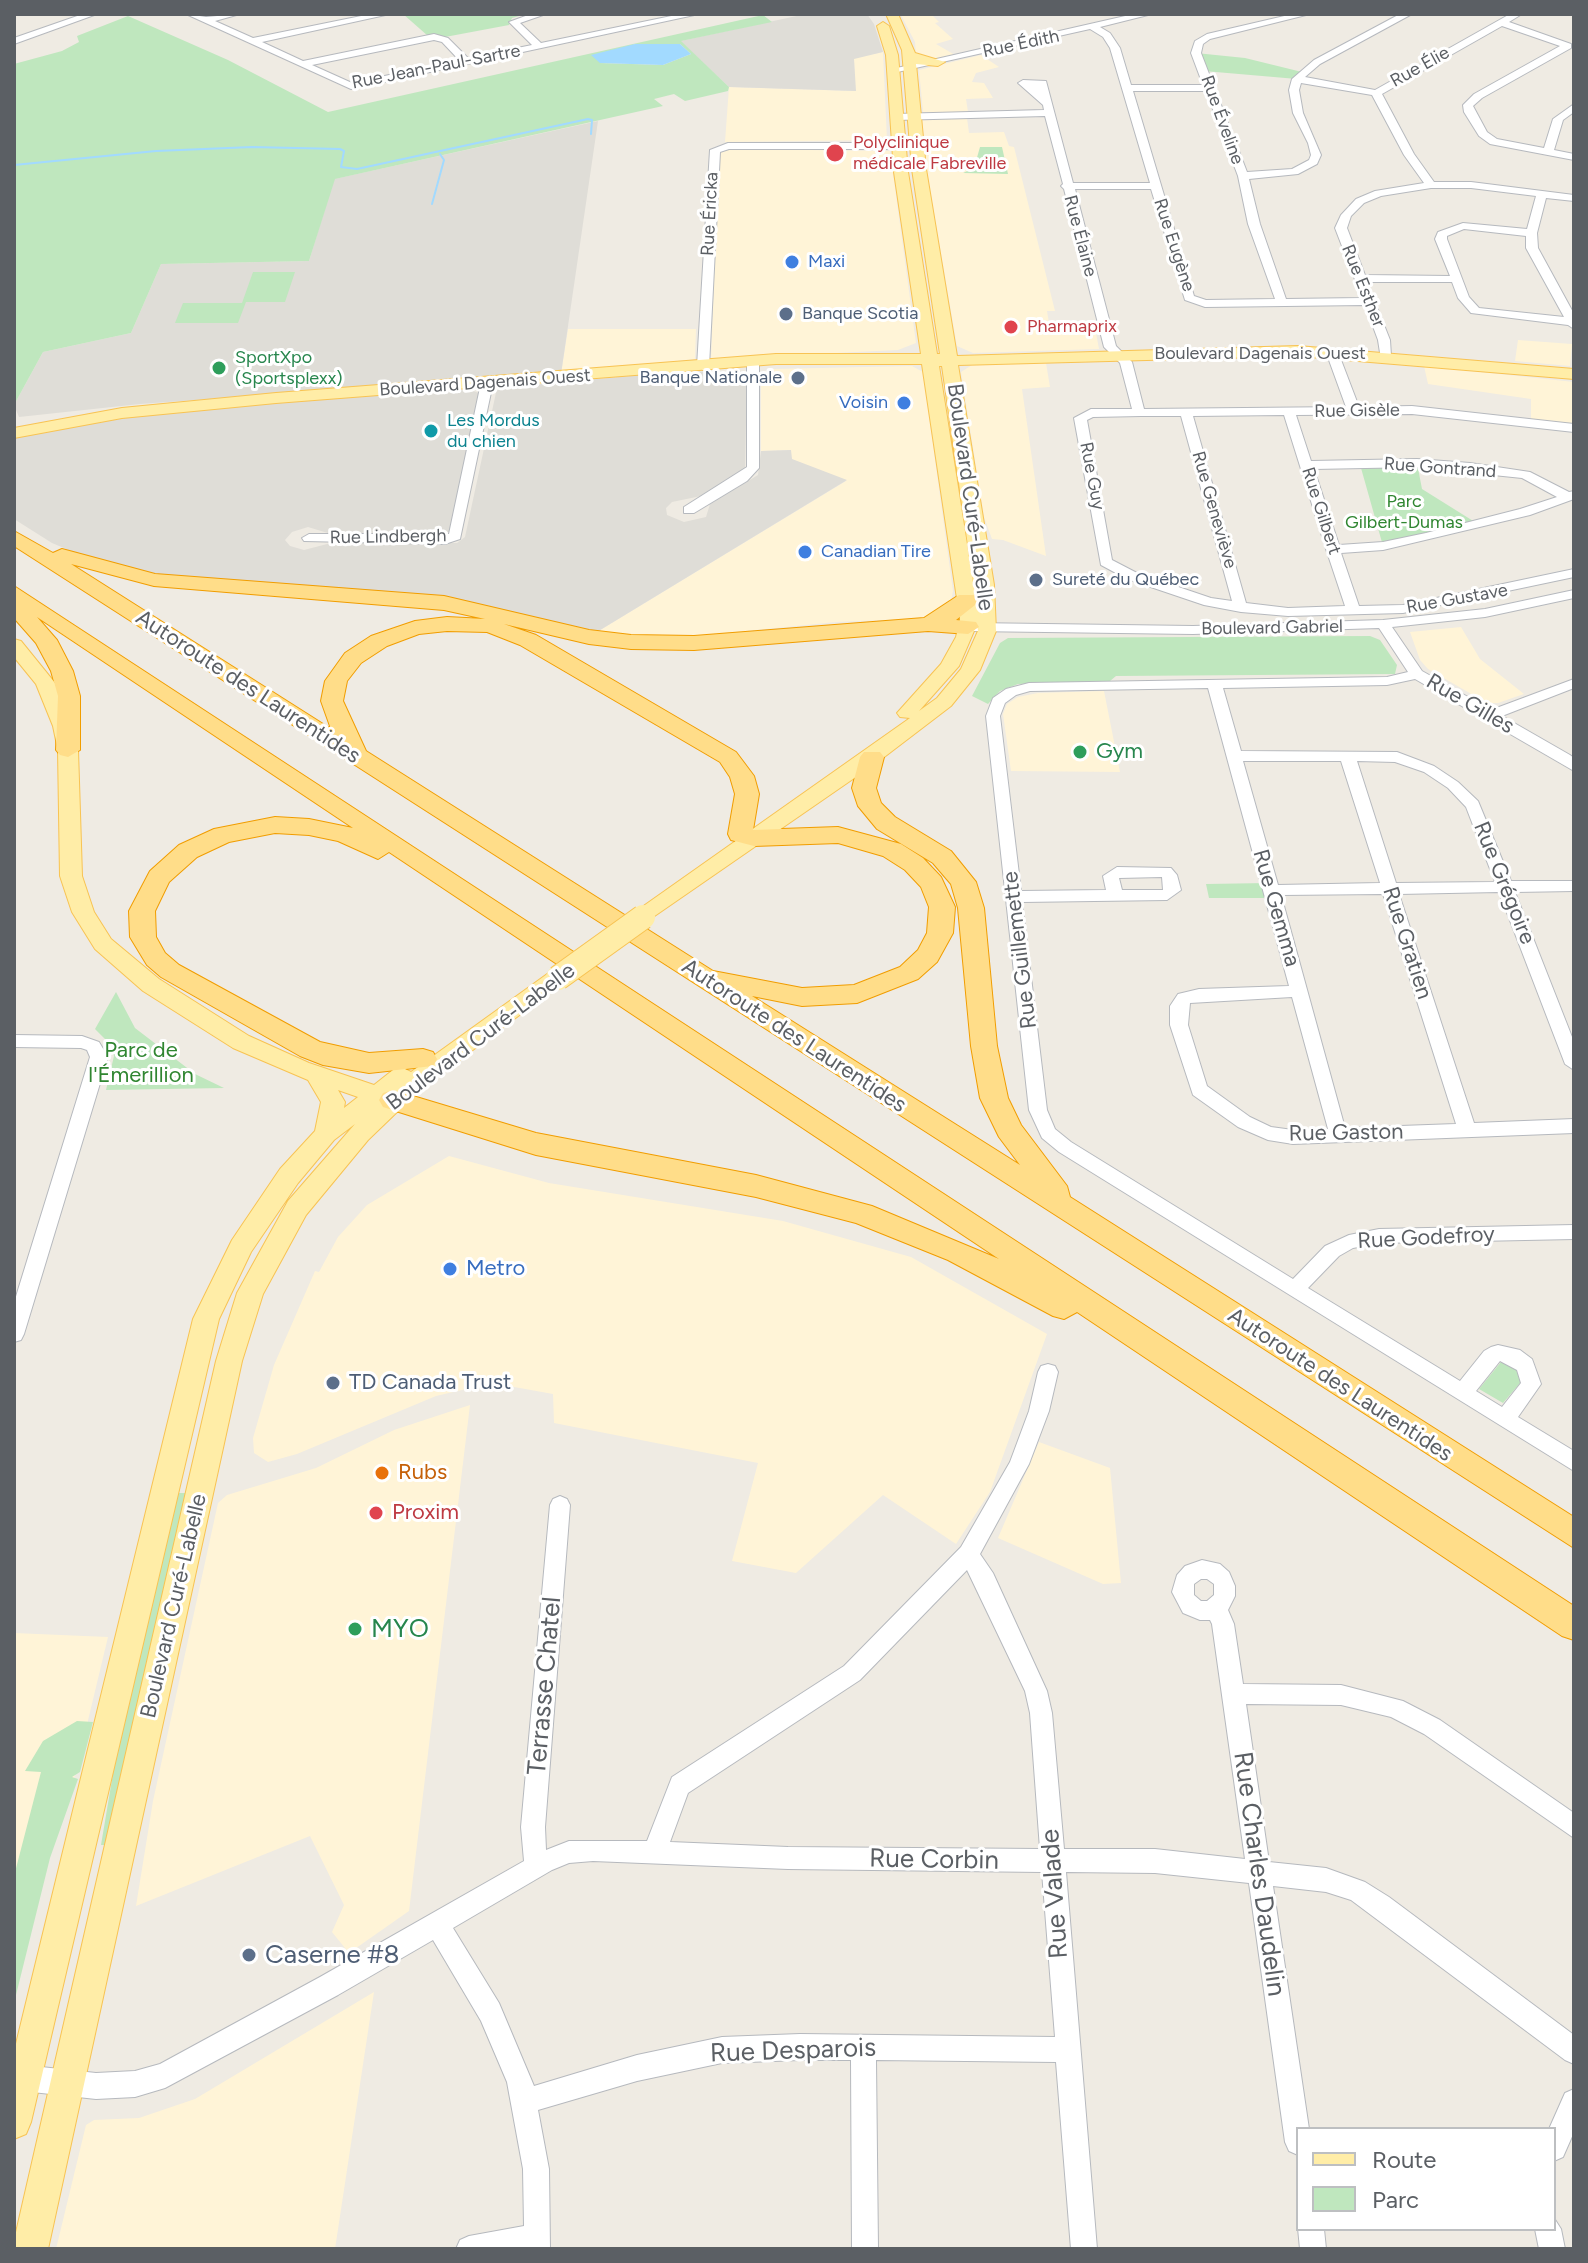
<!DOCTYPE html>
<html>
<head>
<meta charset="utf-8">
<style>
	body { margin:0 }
	#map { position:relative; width:1588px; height:2263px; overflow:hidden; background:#efebe3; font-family:Figtree,sans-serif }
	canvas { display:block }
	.frame { position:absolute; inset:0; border:16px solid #5b5f64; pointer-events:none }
	.legend { position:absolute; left:1296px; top:2127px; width:260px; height:104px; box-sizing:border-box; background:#fff; border:2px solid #bdbfc1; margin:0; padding:10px 14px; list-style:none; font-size:24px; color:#5b5f64 }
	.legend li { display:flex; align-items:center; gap:16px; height:40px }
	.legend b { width:40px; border:2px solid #bdbfc1 }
</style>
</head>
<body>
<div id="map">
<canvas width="1588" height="2263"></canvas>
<div class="frame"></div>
<ul class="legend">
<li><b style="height:10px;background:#ffeda7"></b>Route</li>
<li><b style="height:22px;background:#bfe7be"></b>Parc</li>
</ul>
</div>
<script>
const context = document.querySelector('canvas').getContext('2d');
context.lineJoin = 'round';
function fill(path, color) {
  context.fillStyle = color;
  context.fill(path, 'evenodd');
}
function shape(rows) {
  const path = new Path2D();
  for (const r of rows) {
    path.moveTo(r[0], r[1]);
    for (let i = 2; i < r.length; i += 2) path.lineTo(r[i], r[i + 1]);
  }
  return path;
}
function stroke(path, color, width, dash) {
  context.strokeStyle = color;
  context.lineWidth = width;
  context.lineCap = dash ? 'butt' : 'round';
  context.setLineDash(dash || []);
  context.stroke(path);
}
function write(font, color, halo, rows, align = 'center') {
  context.font = font + ' Figtree,sans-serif';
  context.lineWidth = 6;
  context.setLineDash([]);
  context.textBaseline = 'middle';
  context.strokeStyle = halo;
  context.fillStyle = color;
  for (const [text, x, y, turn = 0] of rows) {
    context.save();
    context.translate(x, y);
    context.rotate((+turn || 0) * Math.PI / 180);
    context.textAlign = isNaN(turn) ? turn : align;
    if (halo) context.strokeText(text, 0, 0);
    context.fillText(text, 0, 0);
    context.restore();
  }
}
fill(shape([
	[931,14,939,22,935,23,953,39,936,44,955,55,929,60,916,54,915,42,901,15],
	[883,52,887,140,725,142,729,87,855,91,854,58],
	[981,55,999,67,976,73,972,82,984,83,993,98,966,99,968,112,923,112,919,70],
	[967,118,969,133,1004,132,1009,146,1014,147,1055,311,1047,311,1049,323,1094,322,1099,349,973,353,957,346,927,172,922,120],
	[729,149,890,151,916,343,898,350,711,359,719,153],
	[568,329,696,329,695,359,561,374],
	[1518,340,1572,344,1570,366,1515,361],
	[1046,363,1050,387,1022,389,1046,556,1003,540,992,539,984,517,961,372,972,365],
	[912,366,923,372,953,591,950,606,932,618,836,622,666,639,597,632,846,481,791,459,791,450,761,451,761,373,771,369],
	[1424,366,1574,382,1574,424,1531,419,1531,399,1428,384],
	[1461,627,1480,659,1524,694,1498,703,1487,703,1428,669,1420,660,1410,632],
	[1104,691,1120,772,1011,771,1003,714,1007,704,1018,697,1038,693],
	[449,1156,549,1183,783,1221,911,1257,1047,1334,990,1492,956,1544,883,1495,796,1573,732,1561,758,1463,554,1423,553,1394,492,1383,436,1396,297,1454,268,1462,254,1453,253,1438,274,1365,315,1271,319,1272,338,1237,367,1205],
	[470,1405,409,1911,349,1953,332,1932,344,1905,310,1836,136,1906,153,1801,218,1503,227,1495,316,1468,394,1430],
	[1039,1442,1110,1468,1121,1583,1103,1584,998,1538],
	[14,1633,108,1637,73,1783,45,1865,14,1989],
	[374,1992,335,2249,56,2249,86,2125,94,2120,139,2118,195,2099]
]), '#fff4d7');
fill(shape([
	[806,14,867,14,874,24,883,52,854,59,856,91,729,87,680,41],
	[598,121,561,374,140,404,19,417,14,405,43,352,131,333,161,264,309,261,334,179],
	[740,371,747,375,745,469,701,496,672,502,666,508,667,515,684,522,706,517,710,504,758,475,761,451,791,450,792,459,847,480,597,632,529,616,175,578,97,562,52,543,14,519,14,438,130,417,287,401,467,389,479,393,450,532,331,534,308,527,292,532,285,540,290,546,304,550,331,543,457,543,465,537,497,388,675,372]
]), '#dfddd7');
fill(shape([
	[403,14,517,14,519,16,512,18,509,25,445,37,428,36],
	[763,15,772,22,681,41,729,87,728,91,685,101,674,94,654,99,663,106,335,179,309,261,161,264,131,333,43,352,14,405,14,64,62,51,79,42,77,36,128,16,228,60,328,112],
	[635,44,680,44,691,54,663,65,600,63],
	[1196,53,1245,58,1302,72,1297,79,1204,71],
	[980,147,1002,147,1008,174,963,173,974,168],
	[253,272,295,272,285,302,246,302,238,323,175,323,183,303,242,303],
	[1417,463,1422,489,1478,524,1383,546,1361,468],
	[1370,636,1380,640,1397,665,1395,674,1116,676,1110,681,1018,684,1000,691,988,704,972,696,1000,643,1008,638],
	[1268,883,1275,898,1209,898,1206,884],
	[116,992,135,1028,195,1074,224,1088,106,1090,114,1056,110,1044,95,1029],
	[1501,1362,1516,1366,1521,1382,1503,1403,1479,1389],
	[176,1493,186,1493,106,1845,101,1845,121,1726],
	[77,1721,93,1722,80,1772,72,1777,78,1779,50,1858,14,2003,14,1876,41,1772,25,1771,43,1741]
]), '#bfe7be');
fill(shape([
	[635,44,680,44,691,54,663,65,600,63,591,55]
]), '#a2daff');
stroke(shape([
	[14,165,156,151,252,147,340,149,344,151,341,167,357,169,588,119,592,120,591,134],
	[432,204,444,160,440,154]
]), '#a2daff', 2);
const minor = shape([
	[83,14,97,14,14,44,14,38,83,14],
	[186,14,206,17,240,14,215,21,253,38,371,14,390,14,262,42,303,61,434,34,448,38,468,58,532,45,509,22,531,14,546,14,520,23,541,43,681,14,699,14,351,89,186,14],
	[434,40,442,42,459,60,352,83,312,65,434,40],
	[1134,14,1152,14,1100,27,1110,33,1120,48,1131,85,1203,85,1191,53,1195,41,1207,34,1293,14,1310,14,1210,39,1203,44,1201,53,1247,172,1292,169,1309,160,1311,155,1308,143,1293,113,1289,90,1292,79,1314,60,1400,14,1412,14,1320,64,1305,77,1375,90,1510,14,1522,14,1509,22,1571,44,1571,48,1482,98,1473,106,1487,132,1497,139,1544,148,1553,119,1574,104,1574,112,1563,120,1554,150,1574,154,1574,160,1490,144,1479,136,1464,112,1463,105,1474,94,1560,46,1502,26,1382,94,1414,154,1434,182,1471,182,1574,195,1574,201,1546,198,1537,233,1538,248,1574,314,1574,329,1568,325,1471,313,1458,298,1452,282,1367,282,1390,340,1391,356,1381,359,1378,340,1365,305,1205,307,1185,300,1151,189,1075,189,1116,346,1132,362,1144,409,1346,407,1326,352,1332,348,1338,352,1359,407,1412,406,1574,424,1574,432,1412,414,1296,415,1311,461,1417,459,1470,463,1530,472,1569,492,1574,491,1574,499,1530,515,1383,550,1341,553,1359,606,1403,605,1574,569,1574,577,1403,613,1288,616,1241,612,1204,605,1127,579,1101,565,1074,418,1091,409,1132,409,1120,363,1104,347,1064,189,1061,186,1063,184,1045,116,896,120,891,117,896,114,1044,110,1043,105,1018,83,1023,80,1046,81,1073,183,1150,183,1110,48,1103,37,1090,29,893,73,888,70,1134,14],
	[1301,83,1372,95,1404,155,1424,183,1375,191,1356,199,1341,215,1335,228,1362,298,1286,299,1260,224,1249,179,1298,174,1317,164,1321,155,1303,113,1299,90,1301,83],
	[1133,91,1206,91,1238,176,1248,224,1275,299,1206,300,1194,296,1133,91],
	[1431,188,1471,188,1536,196,1527,229,1463,223,1438,232,1435,239,1450,276,1365,275,1347,228,1351,216,1364,203,1381,196,1431,188],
	[1464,229,1526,236,1526,248,1564,317,1479,308,1469,297,1447,239,1447,236,1464,229],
	[1284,415,1326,549,1345,606,1288,608,1246,603,1193,416,1284,415],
	[1141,416,1181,416,1232,601,1211,598,1137,573,1112,560,1087,420,1093,417,1141,416],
	[1417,467,1522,478,1557,497,1520,509,1426,533,1383,542,1339,545,1314,469,1417,467],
	[728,143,898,143,903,146,898,149,729,149,720,152,709,366,703,370,697,366,710,150,728,143],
	[753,360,759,364,759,468,747,481,694,513,684,513,684,507,747,467,747,364,753,360],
	[487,379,493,383,460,539,445,544,304,541,302,538,309,534,449,534,481,383,487,379],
	[1574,590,1574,598,1485,617,1392,627,1422,671,1491,710,1574,679,1574,688,1502,716,1570,755,1574,758,1574,771,1415,679,1387,685,1223,688,1241,751,1397,752,1434,766,1458,782,1478,801,1511,881,1574,881,1574,891,1515,892,1574,1042,1574,1070,1565,1064,1499,892,1399,894,1474,1123,1574,1119,1574,1133,1293,1144,1268,1140,1238,1127,1193,1095,1170,1025,1170,1006,1178,994,1199,989,1289,986,1208,688,1030,691,1016,695,1005,703,1000,716,1021,891,1106,890,1103,876,1117,867,1171,868,1177,875,1181,890,1167,900,1022,902,1047,1110,1055,1129,1071,1142,1293,1279,1325,1246,1349,1235,1379,1229,1574,1225,1574,1239,1379,1243,1353,1248,1339,1256,1308,1288,1460,1381,1484,1351,1491,1347,1498,1345,1520,1350,1532,1359,1541,1384,1518,1417,1574,1451,1574,1471,1059,1152,1042,1138,1029,1110,986,716,993,698,1006,689,1029,683,1387,677,1408,672,1379,628,1193,634,971,631,964,627,971,623,1193,626,1383,620,1485,609,1574,590],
	[1243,761,1341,761,1380,883,1278,885,1243,761],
	[1357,761,1395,762,1424,772,1448,788,1466,807,1495,882,1396,883,1357,761],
	[1162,877,1163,890,1122,890,1119,878,1162,877],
	[1383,894,1456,1124,1345,1128,1281,895,1383,894],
	[1292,997,1328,1129,1293,1130,1271,1127,1250,1117,1207,1086,1188,1025,1190,1003,1292,997],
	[1500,1361,1517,1370,1521,1383,1502,1407,1476,1391,1500,1361],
	[14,1035,82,1036,99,1042,108,1057,24,1334,21,1340,14,1342,14,1303,90,1057,87,1050,81,1048,14,1047,14,1035],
	[1048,1364,1055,1366,1058,1372,1049,1411,1029,1464,980,1554,993,1573,1047,1691,1052,1713,1064,1849,1155,1849,1245,1859,1212,1624,1210,1620,1200,1620,1183,1613,1172,1592,1177,1575,1185,1566,1202,1560,1220,1564,1229,1572,1235,1586,1235,1596,1228,1610,1234,1624,1243,1684,1341,1685,1403,1701,1440,1720,1574,1813,1574,1838,1424,1734,1391,1717,1341,1705,1246,1704,1269,1862,1326,1868,1365,1882,1389,1897,1574,2035,1574,2064,1565,2060,1351,1900,1326,1892,1273,1886,1309,2129,1298,2129,1298,2155,1289,2151,1285,2142,1249,1883,1155,1873,1066,1872,1097,2249,1071,2249,1056,2062,876,2060,878,2249,852,2249,851,2060,800,2060,722,2063,637,2081,538,2110,549,2169,550,2249,456,2249,460,2240,469,2236,524,2226,523,2169,507,2082,481,2021,433,1940,338,1995,165,2088,135,2097,96,2099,14,2090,14,2064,96,2073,135,2071,160,2064,320,1977,524,1861,521,1827,550,1505,553,1499,560,1496,567,1499,570,1505,545,1827,546,1850,569,1841,647,1841,672,1777,844,1666,961,1547,1010,1462,1029,1411,1038,1372,1041,1366,1048,1364],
	[967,1570,1025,1691,1030,1713,1040,1849,788,1847,670,1842,688,1793,860,1680,967,1570],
	[1201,1579,1207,1579,1214,1584,1214,1595,1207,1601,1201,1601,1194,1595,1194,1584,1201,1579],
	[593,1861,788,1869,1042,1872,1055,2037,800,2034,722,2037,637,2055,534,2086,499,2003,453,1928,552,1870,569,1863,593,1861],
	[1574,2089,1574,2132,1563,2157,1554,2161,1554,2129,1549,2129,1565,2093,1574,2089],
	[1554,2218,1561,2229,1565,2249,1539,2249,1535,2229,1554,2229,1554,2218],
	[1298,2228,1324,2229,1326,2249,1300,2249,1298,2228]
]);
const major = shape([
	[886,14,898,14,915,53,945,62,938,66,916,64,926,169,957,356,1298,346,1574,369,1574,379,1298,356,958,365,994,585,996,631,980,670,951,706,879,761,643,924,632,917,635,912,910,718,900,717,897,713,941,664,956,637,960,619,922,364,776,364,276,403,122,418,14,438,14,428,122,408,276,393,776,354,921,354,894,172,886,55,877,26,883,22,889,26,898,55,908,172,937,354,940,354,912,169,902,50,886,14],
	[939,366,942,366,977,608,939,366],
	[977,624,978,631,961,669,937,698,919,711,959,666,977,624],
	[14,639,21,641,55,683,73,726,78,750,82,876,94,912,111,939,159,979,249,1036,309,1063,374,1085,393,1070,401,1067,411,1072,550,972,558,970,569,978,422,1088,368,1140,306,1215,263,1294,242,1361,48,2249,14,2249,14,2241,216,1361,237,1293,288,1201,355,1124,334,1140,298,1183,251,1252,219,1319,31,2122,26,2134,14,2139,14,2052,193,1319,232,1240,280,1169,315,1131,321,1102,308,1080,233,1048,143,991,95,949,72,912,60,876,58,750,53,726,36,684,14,657,14,639],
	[338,1090,358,1097,344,1108,345,1102,338,1090]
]);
const highway = shape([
	[14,531,53,553,62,549,155,574,444,596,589,630,631,635,694,636,924,618,959,595,975,595,978,600,975,605,956,620,976,622,979,627,968,634,928,631,694,650,631,649,589,644,504,624,536,635,736,752,754,776,759,794,753,830,838,827,901,844,923,858,941,877,955,907,953,933,937,962,918,979,857,1003,802,1006,752,996,1020,1165,999,1137,980,1098,971,1046,958,908,951,884,933,863,877,829,858,806,852,788,860,757,864,752,880,752,884,757,876,788,881,803,895,817,951,851,976,882,984,908,997,1046,1008,1098,1021,1125,1067,1186,1070,1197,1574,1517,1574,1548,14,546,14,531],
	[71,564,154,586,444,610,485,619,447,617,415,621,371,636,345,653,325,681,321,701,331,729,71,564],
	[447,631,487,632,520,645,720,762,730,777,735,794,728,834,731,840,754,846,838,843,883,856,905,870,921,887,929,907,927,933,918,950,900,967,854,985,802,988,713,971,366,751,343,701,347,681,361,663,387,646,419,634,447,631],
	[14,586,1574,1606,1574,1640,1562,1636,1077,1312,1064,1319,1053,1316,948,1260,856,1223,756,1197,536,1155,383,1107,379,1100,383,1093,393,1090,536,1133,756,1175,872,1206,999,1259,389,852,378,859,338,841,309,835,275,833,229,842,197,857,169,882,155,911,156,937,165,953,179,965,320,1042,369,1053,423,1049,433,1052,437,1059,433,1066,369,1073,323,1065,300,1056,161,977,147,965,130,937,129,911,150,871,179,845,214,829,275,817,309,819,353,828,37,617,57,640,73,671,80,696,80,750,68,757,60,755,56,750,58,696,51,671,36,643,14,618,14,586]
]);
stroke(minor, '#b6b9be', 2);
stroke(major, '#f8c353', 2);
stroke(highway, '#f19d00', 2);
fill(minor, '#fff');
fill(major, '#ffeda7');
fill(highway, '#ffdd89');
const majorBridge = shape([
	[558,978,643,917]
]);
stroke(majorBridge, '#f8c353', 26, []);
stroke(majorBridge, '#ffeda7', 24);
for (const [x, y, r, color] of [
	[835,153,10,"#e0444e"],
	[792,262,8,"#3f7fe0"],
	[786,314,8,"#5c6f8a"],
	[1011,327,8,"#e0444e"],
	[219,368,8,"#2e9e5b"],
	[798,378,8,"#5c6f8a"],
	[904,403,8,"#3f7fe0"],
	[431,431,8,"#0f9aa8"],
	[805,552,8,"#3f7fe0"],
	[1036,580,8,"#5c6f8a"],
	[1080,752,8,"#2e9e5b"],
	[450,1269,8,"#3f7fe0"],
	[333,1383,8,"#5c6f8a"],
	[382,1473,8,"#e8710a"],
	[376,1513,8,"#e0444e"],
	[355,1629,8,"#2e9e5b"],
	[249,1955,8,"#5c6f8a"]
]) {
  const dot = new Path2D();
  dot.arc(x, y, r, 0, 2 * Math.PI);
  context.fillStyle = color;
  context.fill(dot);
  stroke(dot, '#fff', 3);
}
write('18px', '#5b5f64', '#fff', [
	["Rue Édith",1021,44,-12],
	["Rue Jean-Paul-Sartre",436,67,-11],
	["Rue Élie",1420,67,-29],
	["Rue Éveline",1222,120,70],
	["Rue Éricka",710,214,-87],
	["Rue Élaine",1080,236,75],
	["Rue Eugène",1174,245,72],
	["Rue Esther",1363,286,68],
	["Boulevard Dagenais Ouest",1260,354],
	["Boulevard Dagenais Ouest",485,383,-4],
	["Rue Gisèle",1357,411,-1],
	["Rue Gontrand",1440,468,4],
	["Rue Guy",1092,476,79],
	["Rue Geneviève",1214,510,74],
	["Rue Gilbert",1321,511,72],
	["Rue Lindbergh",388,537,-1],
	["Rue Gustave",1457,599,-10],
	["Boulevard Gabriel",1272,628,-1]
]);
write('18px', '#be3a42', '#fff', [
	["Polyclinique",853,143],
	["médicale Fabreville",853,164],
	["Pharmaprix",1027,327]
], 'left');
write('18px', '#366cbe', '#fff', [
	["Maxi",808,262],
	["Voisin",888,403,"right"],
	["Canadian Tire",821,552]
], 'left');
write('18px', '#4e5e75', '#fff', [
	["Banque Scotia",802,314],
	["Banque Nationale",782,378,"right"],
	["Sureté du Québec",1052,580]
], 'left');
write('18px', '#27864d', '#fff', [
	["SportXpo",235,358],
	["(Sportsplexx)",235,379]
], 'left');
write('18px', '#0d838f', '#fff', [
	["Les Mordus",447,421],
	["du chien",447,442]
], 'left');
write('18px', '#308631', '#fff', [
	["Parc",1404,502],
	["Gilbert-Dumas",1404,523]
]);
write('22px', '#5b5f64', '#fff', [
	["Boulevard Curé-Labelle",970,497,82],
	["Autoroute des Laurentides",248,687,33],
	["Rue Gilles",1470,704,30],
	["Rue Grégoire",1504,883,68],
	["Rue Gemma",1276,908,74],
	["Rue Gratien",1407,943,72],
	["Rue Guillemette",1020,950,-97],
	["Autoroute des Laurentides",794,1036,33],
	["Boulevard Curé-Labelle",481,1037,-37],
	["Rue Gaston",1346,1133,-1],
	["Rue Godefroy",1426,1238,-3],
	["Autoroute des Laurentides",1340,1385,33],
	["Boulevard Curé-Labelle",174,1606,-77]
]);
write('22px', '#27864d', '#fff', [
	["Gym",1096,752]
], 'left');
write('22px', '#308631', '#fff', [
	["Parc de",141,1051],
	["l'Émerillion",141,1076]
]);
write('22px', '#366cbe', '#fff', [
	["Metro",466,1269]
], 'left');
write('22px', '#4e5e75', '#fff', [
	["TD Canada Trust",349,1383]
], 'left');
write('22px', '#c56008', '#fff', [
	["Rubs",398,1473]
], 'left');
write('22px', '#be3a42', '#fff', [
	["Proxim",392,1513]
], 'left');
write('26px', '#27864d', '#fff', [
	["MYO",371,1629]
], 'left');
write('26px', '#5b5f64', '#fff', [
	["Terrasse Chatel",545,1686,-85],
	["Rue Corbin",934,1860,1],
	["Rue Charles Daudelin",1259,1874,82],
	["Rue Valade",1055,1894,-94],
	["Rue Desparois",793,2051,-2]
]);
write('26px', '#4e5e75', '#fff', [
	["Caserne #8",265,1955]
], 'left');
</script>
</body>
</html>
